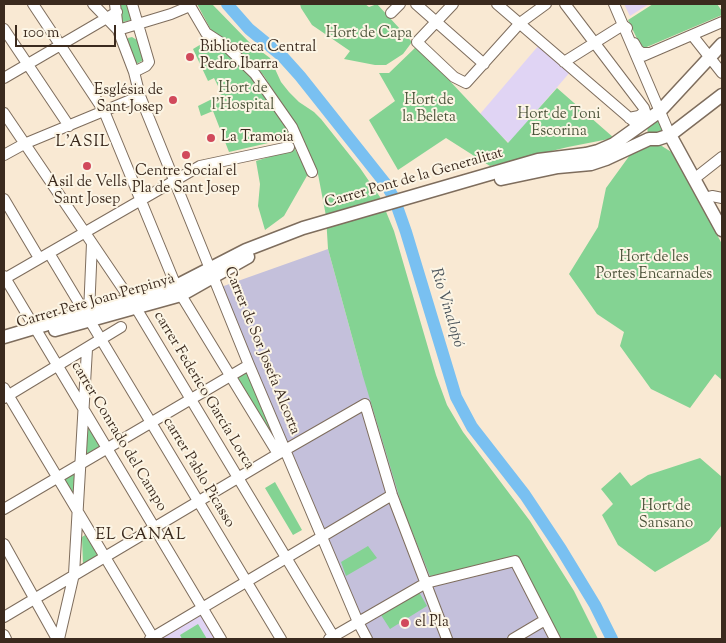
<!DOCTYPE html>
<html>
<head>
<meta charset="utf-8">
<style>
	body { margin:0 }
	#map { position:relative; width:726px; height:643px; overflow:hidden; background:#f9e9d3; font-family:"Sorts Mill Goudy",serif }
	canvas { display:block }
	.frame { position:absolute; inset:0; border:5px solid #3b2a1e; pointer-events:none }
	.scale { position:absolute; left:15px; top:25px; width:101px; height:22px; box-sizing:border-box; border:2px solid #3b2a1e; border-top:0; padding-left:6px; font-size:15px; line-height:18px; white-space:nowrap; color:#3b2a1e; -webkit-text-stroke:4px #fcf5e5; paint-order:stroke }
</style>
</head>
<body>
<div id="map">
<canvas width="726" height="643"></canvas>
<div class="frame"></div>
<div class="scale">100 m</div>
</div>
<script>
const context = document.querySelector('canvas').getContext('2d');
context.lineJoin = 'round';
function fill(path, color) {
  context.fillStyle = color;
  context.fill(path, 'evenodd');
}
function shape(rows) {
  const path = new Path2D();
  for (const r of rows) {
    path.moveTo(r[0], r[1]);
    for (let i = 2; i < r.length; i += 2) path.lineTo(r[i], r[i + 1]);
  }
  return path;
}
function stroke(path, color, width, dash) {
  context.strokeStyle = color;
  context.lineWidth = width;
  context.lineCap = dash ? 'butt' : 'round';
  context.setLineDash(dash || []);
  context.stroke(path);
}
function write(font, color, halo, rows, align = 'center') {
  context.font = font + ' "Sorts Mill Goudy",serif';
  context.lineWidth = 4;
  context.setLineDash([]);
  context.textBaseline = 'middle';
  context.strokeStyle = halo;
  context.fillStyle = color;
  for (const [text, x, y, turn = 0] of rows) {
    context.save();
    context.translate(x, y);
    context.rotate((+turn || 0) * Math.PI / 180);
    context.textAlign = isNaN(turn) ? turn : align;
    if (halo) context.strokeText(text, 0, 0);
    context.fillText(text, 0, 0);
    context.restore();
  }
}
fill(shape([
	[624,4,649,4,630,16],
	[539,45,571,71,509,143,486,122,480,114],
	[200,613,216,639,159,639]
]), '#e0d4f4');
fill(shape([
	[328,249,362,373,517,555,560,639,367,639,221,287]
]), '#c4c0db');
fill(shape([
	[118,4,128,4,132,17,131,20,123,22],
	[197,4,212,4,250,43,270,58,281,82,289,92,299,102,314,112,321,119,360,168,380,197,394,231,436,375,447,405,463,432,530,521,574,591,598,639,560,639,519,559,430,576,403,509,362,373,328,249,326,216,317,169,307,154,294,123,264,76,254,64,211,30],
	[300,4,365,4,369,7,377,4,412,42,403,54,386,65,375,65,344,59,350,51,312,25,301,8],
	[653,4,717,4,722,11,722,15,642,49,628,20],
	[132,37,137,40,144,60,134,65,126,41,128,38],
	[208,40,213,42,250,73,288,127,290,138,229,152,213,111,201,116,198,106,222,94,214,78,208,81,193,49],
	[417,46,508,143,557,88,614,138,568,147,490,166,446,138,398,170,369,120,395,101,379,73,389,73],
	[655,120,660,122,663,130,662,132,648,134,647,126],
	[657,143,673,153,722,244,722,380,715,374,690,408,651,389,620,346,624,332,597,314,569,274,598,227,606,188,635,148],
	[295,149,308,174,284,216,265,230,258,206,260,184,256,161],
	[248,369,279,449,236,377],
	[87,422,102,447,86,456,86,440],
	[700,458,722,477,722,525,709,541,655,572,618,545,602,515,613,504,601,489,620,472,631,486,648,475],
	[74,472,76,474,75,494,71,495,62,479],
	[275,482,302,530,293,535,265,488],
	[85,535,99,556,83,565,82,537],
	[368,546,377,558,346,576,341,562],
	[419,592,427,606,390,629,381,615],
	[198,624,207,639,182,639,180,635]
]), '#84d393');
stroke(shape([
	[227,4,249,29,282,56,300,76,385,183,394,198,406,232,456,397,472,427,525,495,561,549,595,605,612,639]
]), '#79c0f1', 12);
const minor = shape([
	[33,4,104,111,176,286],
	[93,4,118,30,171,14,190,6],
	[115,4,118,30,134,72,140,96,249,365,358,622,367,639],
	[132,4,149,62,146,66,134,72],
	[189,4,206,33,226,46,255,74,292,127,312,172],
	[416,4,484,64],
	[453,4,417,42,454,77,466,83,520,23,546,4],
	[497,4,633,121,639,123,644,123],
	[565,4,644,108,645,111,639,116,629,118],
	[614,4,670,135],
	[391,13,400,4],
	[4,29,69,126],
	[692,35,722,73],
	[634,43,638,50,642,53,649,53],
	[643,56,722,22],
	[564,62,623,25,627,28],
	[4,78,117,12],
	[4,113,136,308,335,639],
	[4,155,24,144,140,96],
	[694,179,722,157],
	[704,198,712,196,722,198],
	[4,199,39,258],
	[49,253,85,313],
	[4,276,221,639],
	[4,279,200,166,289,147],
	[181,295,278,454],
	[89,313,92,243],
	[90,321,281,639],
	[4,388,154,639],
	[4,398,121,327],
	[4,509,249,365],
	[4,544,57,639],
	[4,617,278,454,365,404,392,495,447,639],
	[4,635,6,639],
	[59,639,74,574,87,349],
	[150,639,392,495],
	[329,639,426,583,515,561,555,639],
	[513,639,545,620]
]);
const major = shape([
	[670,135,722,230],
	[501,179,558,167,591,164,606,159,649,139,658,139,670,135,722,95],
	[55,330,181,295,248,257],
	[4,337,176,286,246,250,303,228,538,160,586,154,598,151,614,144,660,111,722,44]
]);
stroke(minor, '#7e6d5d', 12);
stroke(major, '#7e6d5d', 15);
stroke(minor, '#fff', 10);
stroke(major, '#fff', 12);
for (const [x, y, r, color] of [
	[190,57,5,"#d1495b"],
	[173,100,5,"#d1495b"],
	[211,138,5,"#d1495b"],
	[186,155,5,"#d1495b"],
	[87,166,5,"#d1495b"],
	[405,623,5,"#d1495b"]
]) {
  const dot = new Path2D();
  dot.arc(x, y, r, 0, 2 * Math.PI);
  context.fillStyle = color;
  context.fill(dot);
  stroke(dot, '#fcf5e5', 2);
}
write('15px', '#4d543b', '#fcf5e5', [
	["Hort de Capa",369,34],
	["Hort de",243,89],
	["l'Hospital",243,106],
	["Hort de",429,101],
	["la Beleta",429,118],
	["Hort de Toni",559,115],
	["Escorina",559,132],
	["Hort de les",654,258],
	["Portes Encarnades",654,275],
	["Hort de",666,507],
	["Sansano",666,524]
]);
write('15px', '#3b2a1e', '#fcf5e5', [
	["Biblioteca Central",200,48],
	["Pedro Ibarra",200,65],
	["Església de",163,91,"right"],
	["Sant Josep",163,108,"right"],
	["La Tramoia",221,138],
	["Centre Social el",186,172,"center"],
	["Pla de Sant Josep",186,189,"center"],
	["Asil de Vells",87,183,"center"],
	["Sant Josep",87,200,"center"],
	["el Pla",415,623]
], 'left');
write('15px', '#3b2a1e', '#fcf5e5', [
	["Carrer Pont de la Generalitat",414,179,-16],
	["Carrer Pere Joan Perpinyà",96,302,-16],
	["Carrer de Sor Josefa Alcorta",261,351,68],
	["carrer Federico García Lorca",203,391,59],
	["carrer Conrado del Campo",118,437,59],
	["carrer Pablo Picasso",198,473,59]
]);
context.letterSpacing = '1px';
write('16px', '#3b2a1e', '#fcf5e5', [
	["L'ASIL",83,143],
	["EL CANAL",141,536]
]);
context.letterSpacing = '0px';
write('italic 16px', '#4e575d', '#fcf5e5', [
	["Río Vinalopó",446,308,73]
]);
</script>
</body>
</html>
